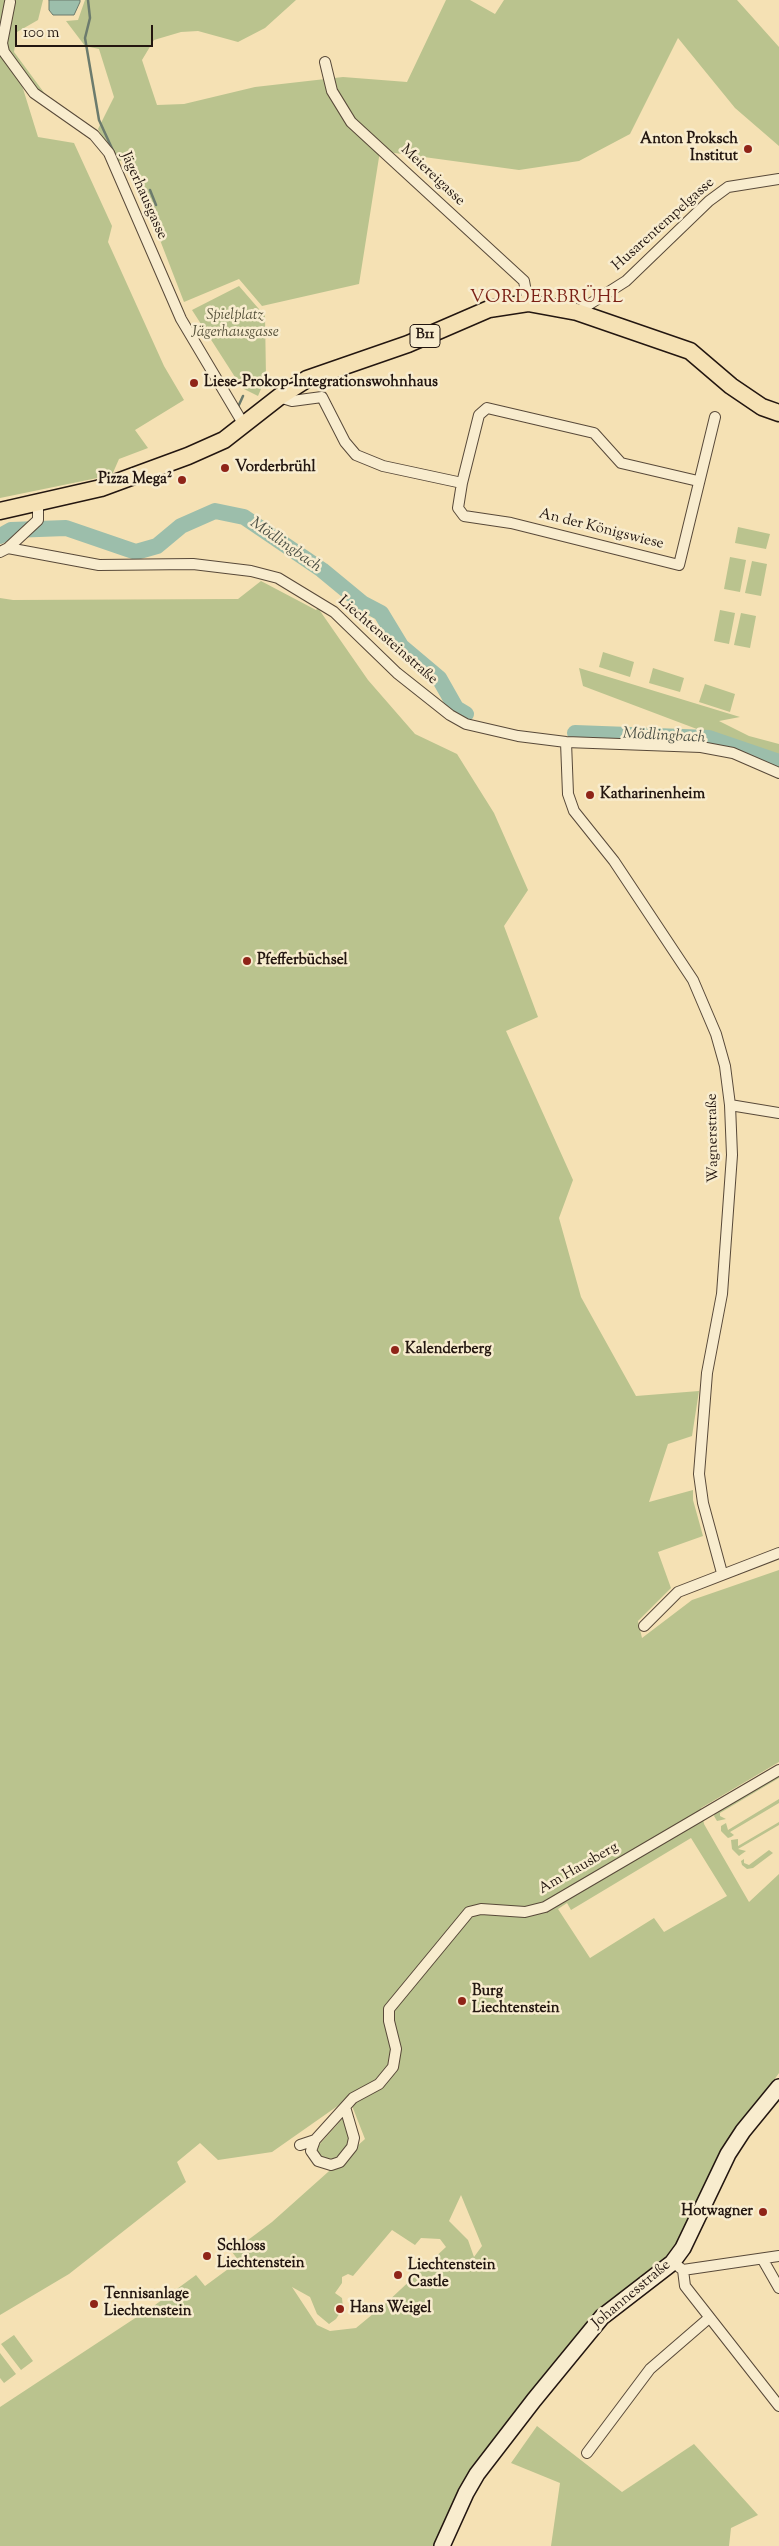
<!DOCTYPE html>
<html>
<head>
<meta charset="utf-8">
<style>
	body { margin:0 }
	#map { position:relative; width:779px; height:2546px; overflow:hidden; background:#f5e1b4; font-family:"Sorts Mill Goudy",serif }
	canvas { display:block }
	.scale { position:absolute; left:15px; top:25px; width:138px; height:22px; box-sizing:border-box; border:2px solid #231610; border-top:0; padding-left:6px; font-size:15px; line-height:18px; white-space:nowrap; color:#231610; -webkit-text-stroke:4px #f8ecce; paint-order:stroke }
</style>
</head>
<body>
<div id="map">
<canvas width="779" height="2546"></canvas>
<div class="scale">100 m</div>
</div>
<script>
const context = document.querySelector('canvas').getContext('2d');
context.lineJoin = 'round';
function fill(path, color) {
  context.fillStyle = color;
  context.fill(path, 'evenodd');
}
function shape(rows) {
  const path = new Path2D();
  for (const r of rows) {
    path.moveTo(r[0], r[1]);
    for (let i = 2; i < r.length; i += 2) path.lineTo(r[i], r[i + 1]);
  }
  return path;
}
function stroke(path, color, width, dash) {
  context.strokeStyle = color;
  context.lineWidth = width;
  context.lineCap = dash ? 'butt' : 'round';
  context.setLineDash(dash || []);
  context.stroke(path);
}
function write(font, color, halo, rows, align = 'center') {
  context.font = font + ' "Sorts Mill Goudy",serif';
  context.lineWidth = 5;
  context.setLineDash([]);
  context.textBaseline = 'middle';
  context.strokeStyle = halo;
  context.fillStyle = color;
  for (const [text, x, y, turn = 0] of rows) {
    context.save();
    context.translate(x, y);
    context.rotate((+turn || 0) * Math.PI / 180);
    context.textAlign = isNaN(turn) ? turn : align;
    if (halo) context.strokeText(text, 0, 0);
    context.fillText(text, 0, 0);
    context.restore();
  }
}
fill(shape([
	[0,0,43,0,38,20,17,32,14,52,48,98,20,79,38,137,74,143,112,226,108,242,164,366,184,400,135,430,148,448,119,459,112,475,0,498],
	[85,0,296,0,265,28,238,42,198,31,181,32,154,40,142,60,157,105,184,104,255,87,343,77,407,82,446,0,470,0,495,14,504,0,737,0,779,47,779,146,735,108,678,38,630,134,579,161,519,170,380,151,359,284,262,306,239,279,184,302,141,191,122,160,116,163,98,129,114,97,99,49,85,46,66,21,78,20],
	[239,286,265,316,266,377,258,396,242,388,192,310],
	[738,527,770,534,766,549,735,543],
	[730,557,746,560,740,592,724,589],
	[752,561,767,564,761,596,745,593],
	[261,581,316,610,318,608,368,680,415,734,457,754,494,813,528,890,504,926,538,1017,506,1031,573,1180,559,1218,581,1297,636,1396,699,1391,692,1436,668,1444,649,1502,693,1490,693,1500,703,1536,658,1552,671,1588,638,1621,642,1638,692,1600,779,1570,779,1762,701,1808,704,1824,749,1902,779,1874,779,2073,730,2142,679,2239,664,2259,606,2303,585,2325,541,2381,436,2546,0,2546,0,2407,155,2305,196,2275,205,2286,239,2261,232,2252,272,2222,365,2139,349,2098,272,2152,218,2160,200,2143,177,2162,186,2182,69,2274,0,2315,0,598,13,600,238,599],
	[691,1838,727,1896,664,1932,654,1918,590,1958,558,1909,567,1903,571,1910],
	[461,2195,482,2246,474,2257,468,2240,449,2221],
	[392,2230,415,2245,421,2238,440,2239,446,2247,385,2304,356,2328,330,2331,317,2325,292,2287,310,2297,317,2314,329,2324,336,2319,343,2308,342,2298,335,2293,342,2283,342,2277,348,2274,353,2276],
	[720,610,735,613,729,644,714,641],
	[741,613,756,616,750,648,734,645],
	[603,652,634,662,630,677,599,667],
	[579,668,740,717,719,721,749,736,779,744,779,763,718,737,583,686],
	[653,668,684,678,680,692,649,683],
	[705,684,735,694,730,712,699,702],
	[779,1776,779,1778,720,1813,720,1816,726,1819,717,1821,714,1816,716,1811],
	[779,1799,779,1803,730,1832,734,1835,731,1837,728,1838,721,1831,721,1826,726,1823,728,1830],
	[779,1822,779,1825,738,1849,746,1851,739,1856,732,1849,731,1840,738,1839,738,1846],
	[769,1850,773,1853,753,1868,747,1869,742,1865,741,1861,744,1859,744,1863,749,1865],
	[344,2117,350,2136,349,2145,341,2157,324,2162,318,2153,318,2146],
	[14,2335,33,2361,21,2370,1,2344],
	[0,2353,16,2374,4,2383,0,2378],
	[537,2426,622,2492,694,2444,758,2515,731,2528,729,2546,551,2546,560,2483,511,2463]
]), '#bac38e');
const water = shape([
	[49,0,80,0,80,2,74,15,53,15,49,10,49,0]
]);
fill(water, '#9cbeab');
stroke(water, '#6c7b6d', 1);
stroke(shape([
	[88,0,90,18,85,38,99,120,115,155],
	[150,190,156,205],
	[238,407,243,396]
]), '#6c7b6d', 2.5);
stroke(shape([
	[0,536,11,530,66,528,136,552,157,546,181,526,215,511,244,517,322,570,362,603,381,613,401,646,439,678,456,708,466,714],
	[575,733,709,738,779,762]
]), '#9cbeab', 16);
const street = shape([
	[10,2,2,43,4,52,34,93,94,135,109,153,181,319,244,425],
	[325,62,332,91,351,122,524,281,528,303],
	[577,312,626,281,709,201,728,187,779,179],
	[279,397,292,401,322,397,345,442,356,455,383,466,462,483],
	[698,481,621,463,594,433,487,408,479,415,462,483,458,508,464,516,511,523,679,565,715,417],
	[8,548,99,565,193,564,251,571,278,578,334,612,397,673,450,715,466,724,518,736,566,742,701,747,733,753,779,773],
	[0,552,8,548,38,520,38,503],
	[566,742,568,794,574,811,614,861,693,980,716,1034,725,1066,730,1105,732,1155,722,1294,707,1373,699,1474,703,1503,722,1573],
	[730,1105,779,1113],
	[644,1626,678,1592,779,1553],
	[315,2140,311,2151,318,2161,331,2165,340,2162,352,2147,354,2138,345,2107],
	[300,2145,315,2140,353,2098,379,2084,393,2067,396,2049,389,2021,389,2009,469,1912,481,1909,525,1912,545,1907,779,1770],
	[763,2260,779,2288],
	[679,2267,683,2270,779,2256],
	[683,2270,685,2286,779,2406],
	[587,2453,650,2369,709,2318]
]);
const secondary = shape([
	[442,2546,466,2493,477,2474,534,2400,602,2317,672,2263,683,2248,728,2154,743,2131,779,2087]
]);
const primary = shape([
	[0,511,101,488,188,456,224,440,279,397,307,379,408,344,489,309,528,303,577,312,690,351,731,386,762,407,779,413]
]);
stroke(street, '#584939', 12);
stroke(secondary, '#231610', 18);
stroke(primary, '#231610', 19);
stroke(street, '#f8ecce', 10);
stroke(secondary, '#f8ecce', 15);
stroke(primary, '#f5e1b4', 16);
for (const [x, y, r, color] of [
	[748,149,5,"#8f2418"],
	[194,383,5,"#8f2418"],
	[225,468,5,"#8f2418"],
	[182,480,5,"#8f2418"],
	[590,795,5,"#8f2418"],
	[247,961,5,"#8f2418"],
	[395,1350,5,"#8f2418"],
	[462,2001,5,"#8f2418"],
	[763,2212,5,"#8f2418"],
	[207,2256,5,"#8f2418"],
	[398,2275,5,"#8f2418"],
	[94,2304,5,"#8f2418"],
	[340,2309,5,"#8f2418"]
]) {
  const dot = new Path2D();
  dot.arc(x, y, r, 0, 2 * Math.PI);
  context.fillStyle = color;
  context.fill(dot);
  stroke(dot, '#f8ecce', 2);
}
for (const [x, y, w] of [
	[425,336,30]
]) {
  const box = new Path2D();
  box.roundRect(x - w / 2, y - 11.5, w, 23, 4);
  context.fillStyle = '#f8ecce';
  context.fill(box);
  stroke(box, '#231610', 1);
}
write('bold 14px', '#231610', null, [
	["B11",425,336]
]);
write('bold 15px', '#231610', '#f8ecce', [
	["Anton Proksch",738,140,"right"],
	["Institut",738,157,"right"],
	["Liese-Prokop-Integrationswohnhaus",204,383],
	["Vorderbrühl",235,468],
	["Pizza Mega²",172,480,"right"],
	["Katharinenheim",600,795],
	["Pfefferbüchsel",257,961],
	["Kalenderberg",405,1350],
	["Burg",472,1992],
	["Liechtenstein",472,2009],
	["Hotwagner",753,2212,"right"],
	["Schloss",217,2247],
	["Liechtenstein",217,2264],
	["Liechtenstein",408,2266],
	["Castle",408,2283],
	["Tennisanlage",104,2295],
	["Liechtenstein",104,2312],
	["Hans Weigel",350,2309]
], 'left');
write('15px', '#231610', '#f8ecce', [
	["Meiereigasse",432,176,43],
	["Jägerhausgasse",143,196,66],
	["Husarentempelgasse",664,225,-42],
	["An der Königswiese",601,530,14],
	["Liechtensteinstraße",387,641,41],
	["Wagnerstraße",714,1138,-91],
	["Am Hausberg",579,1869,-30],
	["Johannesstraße",632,2295,-40]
]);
write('italic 15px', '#58533c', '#f8ecce', [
	["Spielplatz",235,316],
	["Jägerhausgasse",235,333]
]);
write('italic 16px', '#4d5146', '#f8ecce', [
	["Mödlingbach",285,546,35],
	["Mödlingbach",664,737,3]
]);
context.letterSpacing = '1px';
write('18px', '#7a1f14', '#f8ecce', [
	["VORDERBRÜHL",547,299]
]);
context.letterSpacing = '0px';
</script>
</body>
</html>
